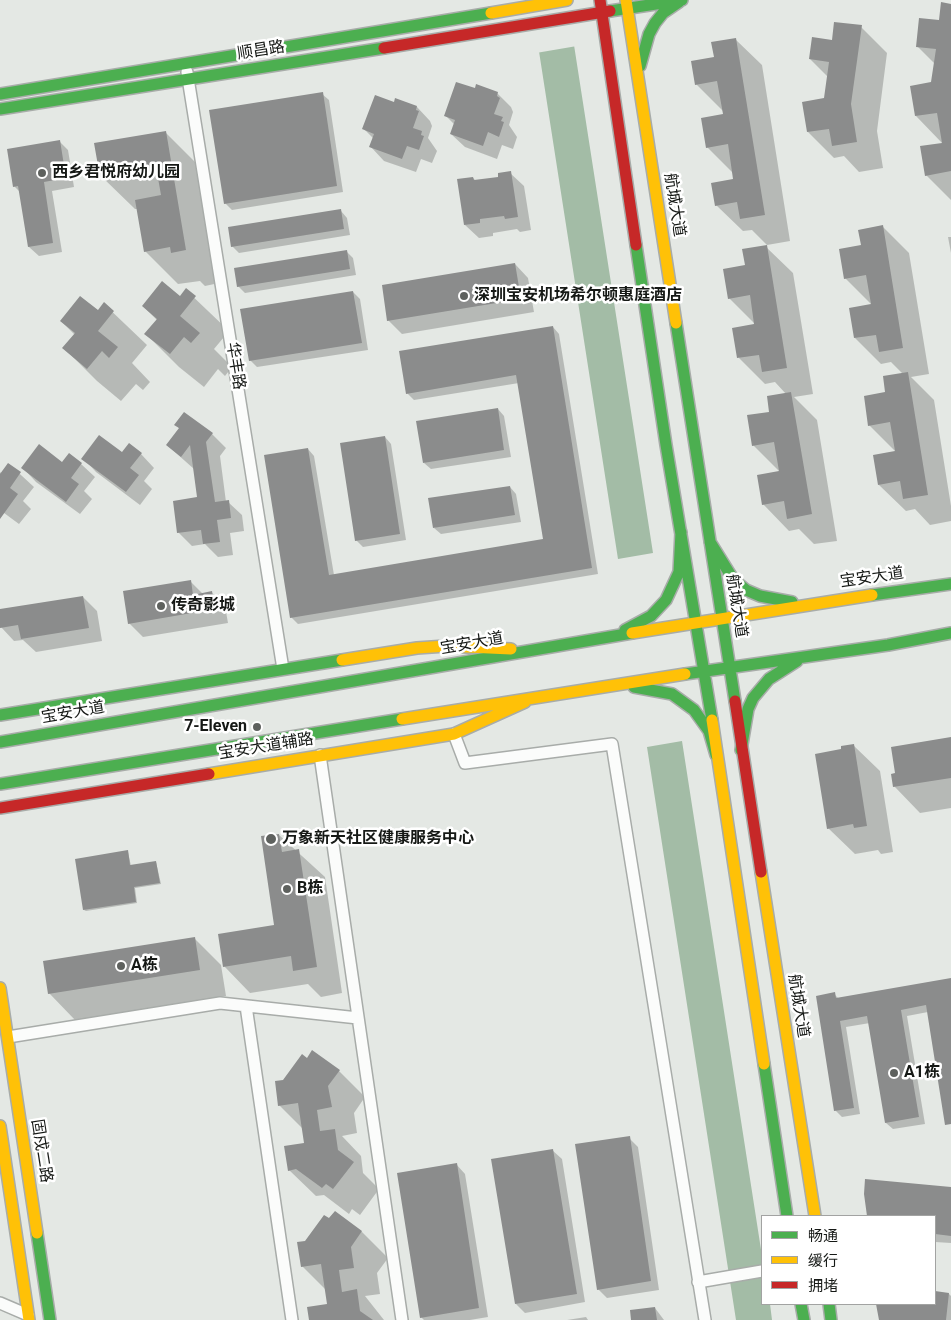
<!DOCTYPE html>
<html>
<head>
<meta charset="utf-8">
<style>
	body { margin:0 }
	#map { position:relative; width:951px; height:1320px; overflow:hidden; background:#e4e8e4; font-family:Roboto,"Noto Sans SC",sans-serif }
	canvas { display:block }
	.legend { position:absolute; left:761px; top:1215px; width:175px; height:90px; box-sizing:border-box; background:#fff; border:1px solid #a2a3a2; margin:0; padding:6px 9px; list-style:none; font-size:15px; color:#161916 }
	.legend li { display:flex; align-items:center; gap:10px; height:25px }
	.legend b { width:25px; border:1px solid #a2a3a2 }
</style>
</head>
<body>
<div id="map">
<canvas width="951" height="1320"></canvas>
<ul class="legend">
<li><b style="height:6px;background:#4caf50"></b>畅通</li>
<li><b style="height:6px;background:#ffc107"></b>缓行</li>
<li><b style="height:6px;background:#c62828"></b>拥堵</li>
</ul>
</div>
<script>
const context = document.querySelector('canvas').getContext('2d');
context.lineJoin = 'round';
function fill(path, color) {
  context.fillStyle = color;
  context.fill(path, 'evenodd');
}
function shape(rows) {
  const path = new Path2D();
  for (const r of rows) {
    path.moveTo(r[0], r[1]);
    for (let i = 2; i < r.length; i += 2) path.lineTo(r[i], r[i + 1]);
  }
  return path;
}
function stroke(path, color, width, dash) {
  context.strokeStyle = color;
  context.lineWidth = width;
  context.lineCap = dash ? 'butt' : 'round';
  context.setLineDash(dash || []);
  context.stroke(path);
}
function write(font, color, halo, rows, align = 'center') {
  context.font = font + ' Roboto,"Noto Sans SC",sans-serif';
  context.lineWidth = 5;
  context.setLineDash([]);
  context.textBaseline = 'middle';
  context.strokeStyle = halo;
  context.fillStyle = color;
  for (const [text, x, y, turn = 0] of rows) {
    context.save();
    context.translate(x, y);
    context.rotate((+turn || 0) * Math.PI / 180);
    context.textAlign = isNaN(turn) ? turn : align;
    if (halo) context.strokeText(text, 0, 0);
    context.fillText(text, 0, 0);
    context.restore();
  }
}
fill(shape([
	[531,0,567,0,653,553,618,559],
	[682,741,762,1256,762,1304,770,1304,772,1320,736,1320,647,747]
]), '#a3bca6');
fill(shape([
	[528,0,570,0,577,46,536,53]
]), '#e4e8e4');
fill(shape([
	[951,5,951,200,926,175,943,144,916,116,932,84,935,64,917,46,940,22],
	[861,27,887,53,877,131,883,168,859,172,844,156,834,158,808,132,825,99,828,77,810,59,833,41],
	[735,39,762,65,790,241,767,245,752,230,743,231,716,205,735,180,734,174,707,147,724,115,723,111,696,84,715,58],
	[476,90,497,93,511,107,513,112,509,125,517,137,513,149,502,145,497,159,465,147,451,134,455,125,445,115],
	[322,94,329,100,343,192,232,210,225,203],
	[395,103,417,107,430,121,432,126,428,138,437,151,432,163,421,159,416,172,384,161,371,147,374,139,364,129],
	[165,132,199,166,219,283,205,286,200,281,178,284,145,251,138,209,135,209,101,176],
	[59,141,68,150,74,187,52,191,62,252,39,256,29,247,21,193,14,186],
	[510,173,524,186,531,230,520,232,517,229,493,233,493,236,479,238,465,225,473,178,476,181,500,178],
	[341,211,347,218,350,235,239,253,232,246],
	[883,227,909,253,929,374,911,377,934,400,951,506,951,521,930,525,915,509,906,511,879,485,896,452,869,425,887,393,903,374,891,362,881,364,855,338,872,305,845,278,862,246],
	[948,237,951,237,951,253],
	[766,247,793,273,813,394,794,397,817,420,837,541,814,544,799,529,789,531,763,504,780,472,753,445,786,394,775,382,765,384,739,358,756,325,729,298,746,266],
	[346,251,353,258,356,275,245,293,238,286],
	[515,264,528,278,534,312,402,334,388,320],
	[186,290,229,331,214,349,232,367,225,376,218,369,204,387,179,367,146,334,157,320,143,306,180,297],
	[353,292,360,299,368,350,257,367,250,360],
	[104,304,147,345,132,363,150,382,143,390,136,384,121,401,97,381,64,348,75,335,61,321,98,312],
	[553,327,559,334,598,574,298,624,291,617,308,449,314,456,334,575,544,540,519,383,414,400,407,393],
	[498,409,504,416,511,457,431,469,424,463],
	[176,425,212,434,226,448,220,456,226,502,228,502,242,515,244,531,230,533,233,555,218,557,205,544,192,546,178,532,198,498,194,469,167,445,180,429],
	[385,437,391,444,406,540,363,547,356,540],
	[122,454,141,454,154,468,144,481,152,489,140,505,96,472,83,458],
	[9,464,34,487,23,501,31,509,19,524,0,510,0,472,2,474],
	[62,464,81,464,95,477,84,491,92,499,80,514,36,482,23,468],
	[510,487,516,494,521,522,441,534,434,528],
	[190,581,203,594,212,593,225,606,228,623,143,637,129,623],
	[83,597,97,611,102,641,36,652,23,640,14,641,1,627,0,611],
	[951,739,951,808,920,813,894,786],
	[853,745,880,771,893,852,881,854,878,850,855,854,828,828,843,750],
	[279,835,325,877,342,993,321,997,308,984,250,993,224,966,276,926],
	[128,852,131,866,156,862,161,884,135,888,137,903,86,911,84,910],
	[195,939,221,965,226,996,75,1020,49,993],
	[951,979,951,1119,928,1012,907,1016,925,1124,893,1129,886,1123,870,1023,846,1027,860,1114,842,1117,835,1110,834,994,839,999],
	[307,1060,339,1071,365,1097,354,1113,357,1133,342,1136,361,1156,363,1173,379,1189,360,1215,352,1209,349,1214,324,1195,316,1196,289,1170,306,1144,303,1129,279,1105,284,1081],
	[629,1138,638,1147,659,1290,607,1298,598,1289],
	[552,1150,562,1159,585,1302,525,1313,516,1304],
	[456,1164,465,1174,488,1317,470,1320,424,1320,421,1317],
	[951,1188,951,1243,935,1242,935,1216,869,1216,865,1194],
	[335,1212,362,1232,388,1258,377,1273,380,1294,365,1296,384,1320,310,1320,328,1305,326,1290,302,1266,306,1242],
	[935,1292,949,1294,951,1296,951,1320,880,1320,877,1304,935,1304],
	[655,1308,664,1320,633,1320],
	[586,1317,588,1320,567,1320]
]), '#0003');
fill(shape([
	[941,2,951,4,951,171,925,176,920,146,942,143,937,113,915,116,910,86,931,82,936,49,916,47,919,18,939,20],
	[834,22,862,25,851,104,857,142,832,146,829,129,807,132,802,102,824,98,829,62,809,59,812,37,832,40],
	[736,38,765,215,740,219,737,202,715,206,711,183,733,179,728,144,706,148,701,118,723,114,717,81,695,85,691,61,714,57,711,42],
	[456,82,475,88,476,84,498,92,497,96,500,98,494,114,503,117,501,121,504,122,499,137,488,132,483,146,450,134,455,120,444,116],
	[323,92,337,186,224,204,209,110],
	[375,95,394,102,395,98,417,106,416,110,419,111,413,128,422,131,421,135,424,136,419,150,407,146,402,159,369,147,374,134,362,129],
	[166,131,186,250,171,253,170,247,144,252,135,200,161,195,156,167,100,177,94,143],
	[60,140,66,178,44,182,53,243,28,247,18,186,13,187,7,149],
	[511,171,518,217,505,219,504,216,480,219,480,223,464,225,457,179,473,177,474,180,498,177,498,173],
	[341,209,344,229,231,247,228,227],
	[883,225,903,348,879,352,876,335,854,338,849,308,871,304,866,275,844,279,839,249,861,245,858,230],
	[767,245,787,368,762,372,759,355,737,358,732,328,754,324,750,295,728,299,723,269,745,265,742,249],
	[347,250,350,269,237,287,234,268],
	[515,263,521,299,387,321,382,285],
	[162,281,180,296,186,288,196,296,180,316,200,333,191,343,184,337,170,354,144,334,157,319,142,306],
	[353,291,362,343,249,361,240,309],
	[80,296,98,310,104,302,114,311,98,331,118,347,109,358,102,351,87,369,62,348,75,333,60,321],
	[553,326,592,568,290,618,264,455,308,448,329,575,543,539,516,375,406,394,399,351],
	[908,372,928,495,903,499,900,481,878,485,873,455,895,451,890,422,868,426,864,396,885,392,883,376],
	[791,392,812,514,787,519,784,501,762,505,757,475,779,471,774,442,752,446,747,415,769,412,767,396],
	[498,408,504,450,423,463,416,421],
	[184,412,213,433,206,442,215,502,229,500,231,518,217,520,220,542,203,544,201,530,177,533,173,501,197,497,190,445,181,457,166,445,179,428,174,425],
	[99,435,122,452,129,443,142,453,130,468,139,475,126,492,81,459],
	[385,436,400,534,355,541,340,443],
	[39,444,62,462,69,453,82,463,71,478,79,484,66,502,21,468],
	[8,463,21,472,10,488,18,494,0,519,0,474],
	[510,486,515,515,433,528,428,498],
	[191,580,193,595,212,591,215,609,128,624,123,591],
	[83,596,89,628,21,639,18,625,0,628,0,609],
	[951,737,951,778,893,787,891,774,895,773,891,747],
	[854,744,867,826,854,828,853,824,827,829,815,754,841,749,841,746],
	[279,834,282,852,299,849,317,967,293,971,291,956,223,967,218,934,274,925,261,836],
	[128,850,130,865,156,861,160,883,134,887,136,902,83,910,75,859],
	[195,937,200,970,48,994,43,961],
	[951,978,951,1124,945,1125,926,1005,901,1010,919,1117,885,1123,867,1016,840,1021,854,1108,834,1111,816,996,835,992,836,998],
	[312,1050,340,1070,328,1086,332,1107,317,1110,320,1131,335,1129,338,1150,354,1162,333,1189,326,1184,322,1188,296,1169,288,1171,284,1146,304,1143,298,1103,278,1106,275,1081,283,1080,302,1054,307,1058],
	[630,1136,651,1281,597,1290,575,1144],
	[553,1149,577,1294,515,1304,491,1159],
	[457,1163,479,1308,420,1318,397,1173],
	[865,1179,951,1187,951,1236,935,1234,935,1216,867,1216,864,1194],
	[335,1211,362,1231,351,1247,354,1268,339,1270,342,1292,357,1289,360,1311,373,1320,309,1320,307,1307,327,1304,321,1264,301,1267,297,1242,305,1241,324,1215,329,1218],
	[935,1291,949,1293,946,1320,879,1320,876,1304,935,1304],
	[655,1307,657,1320,631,1320,630,1310]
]), '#8b8c8c');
const street = shape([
	[187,72,283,669],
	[454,734,465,763,612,744,705,1320],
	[320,755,402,1320],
	[246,1006,292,1320],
	[8,1037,220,1003,358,1018],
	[698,1282,762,1271],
	[0,1303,28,1315]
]);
const fast = shape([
	[610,11,682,0],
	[640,66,649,34,655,23,663,13,679,2],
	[0,94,491,13],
	[0,109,384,48],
	[636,245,666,445,712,720],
	[676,323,735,701],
	[710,542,733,579,746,590,760,596,792,602],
	[872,595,951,584],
	[625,630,651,616,666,600,679,572,681,532],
	[685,674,888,645,951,633],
	[634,687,672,694,694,710,709,731,716,755],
	[0,715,342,660],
	[0,742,632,633],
	[741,750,748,709,753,698,769,679,797,661],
	[0,784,402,719],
	[764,1064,787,1216],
	[37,1233,50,1320],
	[801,1304,804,1320],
	[829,1304,831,1320]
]);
const slow = shape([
	[626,0,676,323],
	[491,13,567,0],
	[632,633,872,595],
	[342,660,417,648,446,646,511,649],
	[402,719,685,674],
	[712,720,764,1064],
	[209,774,454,734,525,702],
	[761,872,815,1216],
	[0,988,37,1233],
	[0,1126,29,1320]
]);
const jam = shape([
	[600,0,636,245],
	[384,48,610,11],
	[735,701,761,872],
	[0,808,209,774]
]);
stroke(street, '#a8aca9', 14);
stroke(fast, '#a8aca9', 14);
stroke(slow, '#a8aca9', 14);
stroke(jam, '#a8aca9', 14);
stroke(street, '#fbfcfb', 11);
stroke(fast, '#4caf50', 11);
stroke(slow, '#ffc107', 11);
stroke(jam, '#c62828', 11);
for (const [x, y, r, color] of [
	[42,173,5,"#5e615e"],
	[464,296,5,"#5e615e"],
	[161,606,5,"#5e615e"],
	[257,727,5,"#5e615e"],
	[271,839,6,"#5e615e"],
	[287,889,5,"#5e615e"],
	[121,966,5,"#5e615e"],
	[894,1073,5,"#5e615e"]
]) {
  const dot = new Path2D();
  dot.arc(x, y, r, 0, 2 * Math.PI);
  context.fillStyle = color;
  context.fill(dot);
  stroke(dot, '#fff', 2);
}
write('16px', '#161916', '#fff', [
	["顺昌路",261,51,-9],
	["航城大道",674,205,81],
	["华丰路",235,366,81],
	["宝安大道",872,578,-8],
	["航城大道",736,606,81],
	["宝安大道",472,644,-10],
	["宝安大道",73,713,-10],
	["宝安大道辅路",266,747,-9],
	["航城大道",798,1006,81],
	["固戍二路",41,1151,81]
]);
write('bold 16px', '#161916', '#fff', [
	["西乡君悦府幼儿园",52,173],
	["深圳宝安机场希尔顿惠庭酒店",474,296],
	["传奇影城",171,606],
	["7-Eleven",247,727,"right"],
	["万象新天社区健康服务中心",282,839],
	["B栋",297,889],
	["A栋",131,966],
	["A1栋",904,1073]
], 'left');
</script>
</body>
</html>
